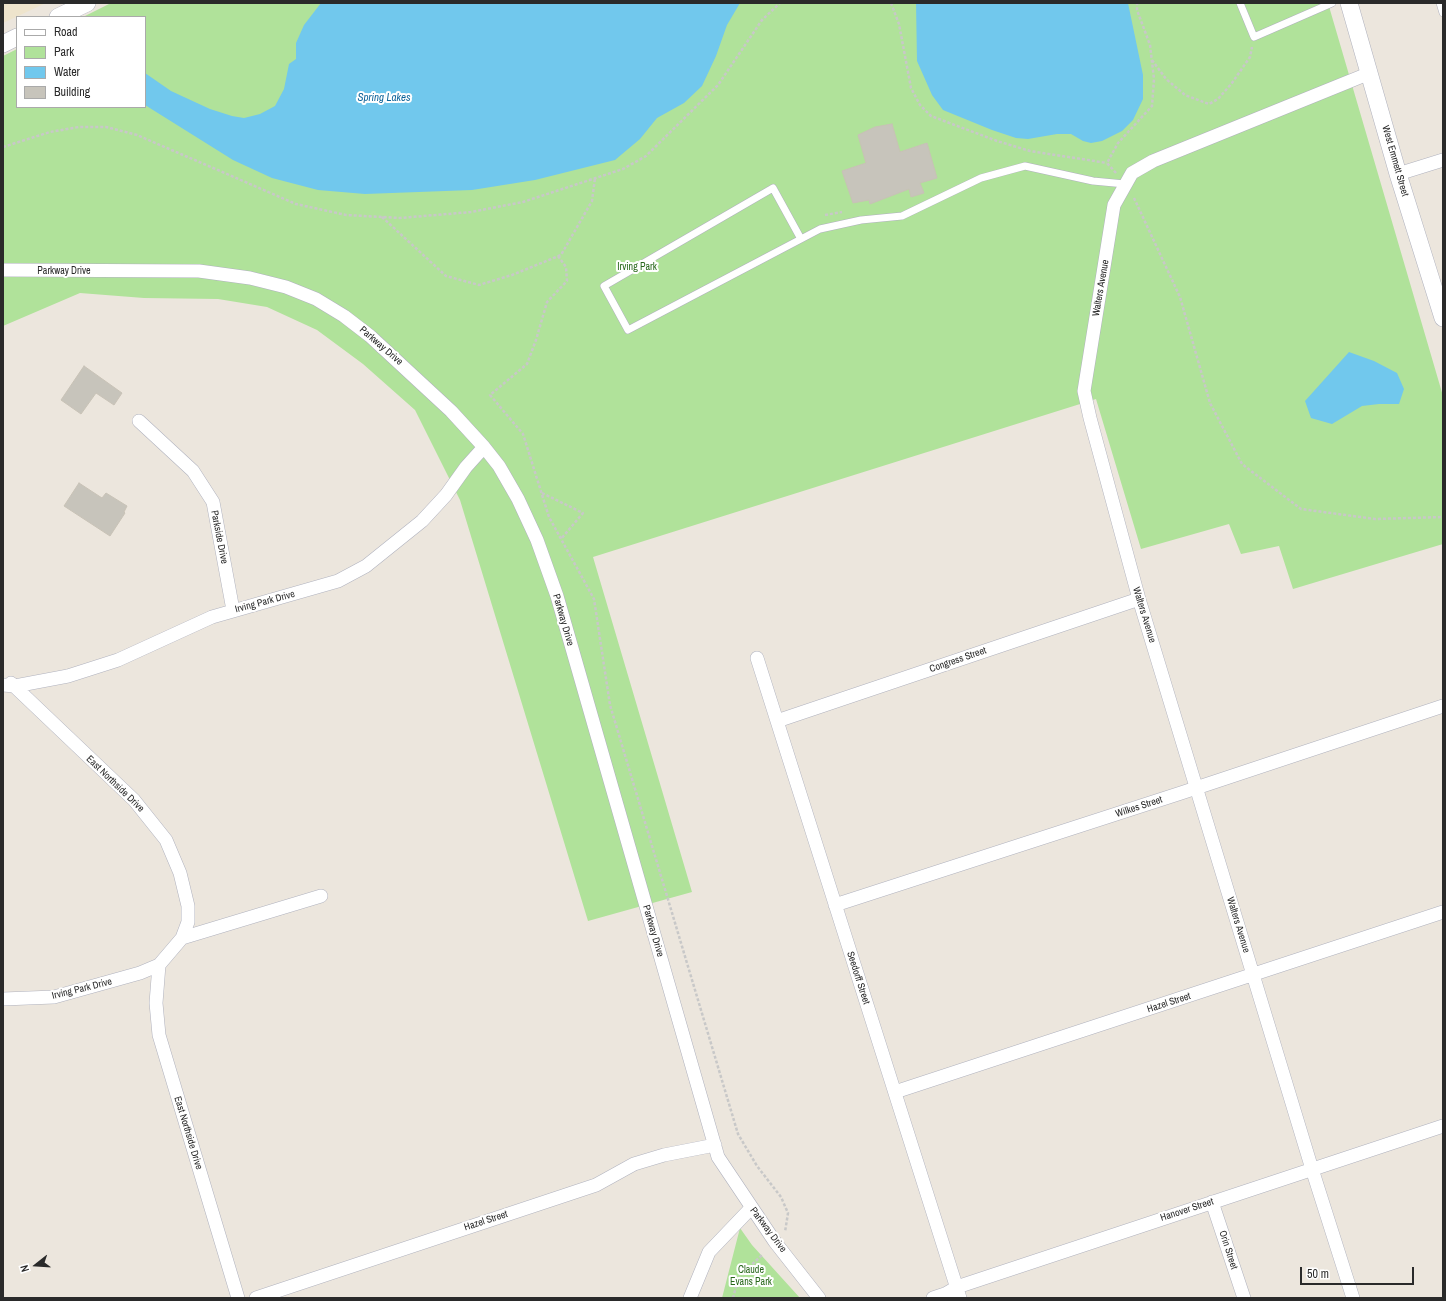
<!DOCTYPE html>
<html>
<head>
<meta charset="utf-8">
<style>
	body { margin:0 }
	#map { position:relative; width:1446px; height:1301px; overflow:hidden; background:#ece6dd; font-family:"Archivo Narrow",sans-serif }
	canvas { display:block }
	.frame { position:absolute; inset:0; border:4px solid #2a2a2a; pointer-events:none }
	.legend { position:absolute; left:16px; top:16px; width:130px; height:92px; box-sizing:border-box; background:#fff; border:1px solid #aaa; margin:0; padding:5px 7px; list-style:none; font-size:12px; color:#2a2a2a }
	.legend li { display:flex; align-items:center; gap:8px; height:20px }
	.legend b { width:20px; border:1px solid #aaa }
	.north { position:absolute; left:16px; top:1245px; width:40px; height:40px; -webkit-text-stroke:3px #fff; paint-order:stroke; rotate:253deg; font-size:11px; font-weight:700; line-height:16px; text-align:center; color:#2a2a2a }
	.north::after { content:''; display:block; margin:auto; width:14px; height:18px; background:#2a2a2a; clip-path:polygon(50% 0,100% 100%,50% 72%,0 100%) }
	.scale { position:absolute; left:1300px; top:1267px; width:114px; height:18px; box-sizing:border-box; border:2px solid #2a2a2a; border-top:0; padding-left:5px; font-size:12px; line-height:14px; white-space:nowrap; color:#2a2a2a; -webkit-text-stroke:3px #fff; paint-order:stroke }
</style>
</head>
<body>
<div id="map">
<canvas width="1446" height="1301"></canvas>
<div class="frame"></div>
<ul class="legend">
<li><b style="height:5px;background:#fff"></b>Road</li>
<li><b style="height:11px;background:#b0e29a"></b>Park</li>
<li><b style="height:11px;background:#71c8ed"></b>Water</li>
<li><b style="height:11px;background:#c7c4bb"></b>Building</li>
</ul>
<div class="north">N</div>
<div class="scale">50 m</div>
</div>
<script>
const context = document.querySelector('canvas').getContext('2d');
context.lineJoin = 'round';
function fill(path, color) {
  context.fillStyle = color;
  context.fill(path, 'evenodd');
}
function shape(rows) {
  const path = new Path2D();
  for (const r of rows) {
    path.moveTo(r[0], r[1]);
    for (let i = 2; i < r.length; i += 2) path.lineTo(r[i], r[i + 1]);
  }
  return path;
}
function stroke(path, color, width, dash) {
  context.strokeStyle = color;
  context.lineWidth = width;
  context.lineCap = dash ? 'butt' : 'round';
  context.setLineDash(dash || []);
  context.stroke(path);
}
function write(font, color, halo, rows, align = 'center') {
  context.font = font + ' "Archivo Narrow",sans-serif';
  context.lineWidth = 4;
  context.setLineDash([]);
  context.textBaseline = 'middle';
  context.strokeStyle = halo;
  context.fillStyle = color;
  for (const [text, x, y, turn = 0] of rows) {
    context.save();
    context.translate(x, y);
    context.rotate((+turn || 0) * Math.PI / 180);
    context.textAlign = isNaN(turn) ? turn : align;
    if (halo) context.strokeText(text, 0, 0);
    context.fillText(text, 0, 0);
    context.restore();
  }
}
fill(shape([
	[3,3,46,3,3,23]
]), '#eee4cc');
fill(shape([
	[111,3,1328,3,1443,396,1443,544,1293,589,1279,546,1241,554,1229,524,1141,549,1096,399,593,557,692,892,588,921,460,500,415,410,363,364,317,330,267,307,218,299,144,298,80,293,3,326,3,56,17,49,17,107,145,107,145,17,83,17],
	[740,1228,752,1245,800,1298,722,1298]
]), '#b0e29a');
fill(shape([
	[321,3,740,3,727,25,716,56,702,86,684,103,657,118,640,139,615,160,535,180,472,190,365,194,318,190,272,178,233,160,145,105,145,73,171,91,210,109,232,116,244,118,260,114,275,106,284,89,289,64,296,59,296,43,304,25],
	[916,3,1128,3,1143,75,1143,99,1133,120,1122,131,1102,141,1091,143,1083,141,1071,134,1057,134,1028,139,1016,138,992,130,943,110,932,95,917,61],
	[1349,352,1374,361,1397,373,1404,389,1399,404,1379,404,1362,406,1332,424,1311,418,1305,401]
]), '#71c8ed');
const building = shape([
	[892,124,900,152,927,143,937,178,920,183,924,193,911,197,909,189,870,204,869,200,853,203,842,171,866,163,858,135,875,127,892,124],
	[84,366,122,393,114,405,96,393,81,414,61,400,84,366],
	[79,483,102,498,106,493,127,506,124,512,125,513,110,536,64,506,79,483]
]);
fill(building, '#c7c4bb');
stroke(building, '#c8c2b6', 1);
const service = shape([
	[1240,3,1254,37,1332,3],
	[1440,3,1443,13],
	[801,239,773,188,604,286,628,330,820,229,861,220,902,216,981,178,1025,166,1093,181,1125,184]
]);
const minor = shape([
	[1398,174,1443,160],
	[3,270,199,271,250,278,286,287,316,299,344,316,370,336,451,411,484,447,499,466,518,499,537,540,557,596,718,1157,775,1242,819,1298],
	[139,421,193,471,213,502,233,610],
	[757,658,960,1298],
	[3,685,15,686,68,676,118,660,212,617,338,581,366,566,422,521,446,495,466,467,484,447],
	[777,721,1139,599],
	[835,905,1181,793,1443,706],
	[182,938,321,896],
	[159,965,156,1003,159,1035,238,1298],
	[3,999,54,997,140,973,159,965,182,938,188,922,188,906,180,873,166,840,134,800,11,683],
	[895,1092,1443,912],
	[1212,1202,1244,1298],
	[256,1298,596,1185,634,1164,664,1155,715,1145],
	[690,1298,709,1252,751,1208],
	[933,1298,945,1294,957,1287,1443,1126],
	[1353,1298,1312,1169,1139,599,1090,418,1084,391,1114,205,1132,173,1153,161,1370,73]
]);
const tertiary = shape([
	[1349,3,1398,174,1443,318],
	[58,17,87,3],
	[3,44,17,37]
]);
stroke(service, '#b0b2be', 8);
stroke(minor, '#b0b2be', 14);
stroke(tertiary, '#b0b2be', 18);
stroke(shape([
	[891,3,899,24,911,88,920,105,931,116,997,141,1030,151,1107,163],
	[1152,60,1166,79,1185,95,1209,104,1218,99,1232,83,1250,57,1252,47],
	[3,147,50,132,79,127,106,127,137,135,296,204,346,215,400,218,471,212,523,202,623,169,646,156,718,85,762,20,780,3],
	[1116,173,1107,163,1118,143,1152,106,1154,79,1150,45,1137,10,1137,3],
	[1134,198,1180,297,1210,403,1242,464,1301,509,1375,519,1443,517],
	[825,215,842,212],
	[382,217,446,276,479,285,512,275,561,255,592,201,595,178],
	[558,256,566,267,567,281,547,302,536,340,527,364,490,395,523,434,549,517,594,599,610,705,738,1134,757,1166,781,1197,788,1213,785,1232],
	[542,493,583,513,561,539],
	[733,1298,737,1283,743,1273,762,1255]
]), '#c8c8c8', 2.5, [3, 2]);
stroke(service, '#fff', 7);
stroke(minor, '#fff', 13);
stroke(tertiary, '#fff', 17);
write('10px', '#2a2a2a', '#fff', [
	["West Emmett Street",1395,161,74],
	["Parkway Drive",64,271],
	["Walters Avenue",1101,288,-80],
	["Parkway Drive",381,346,41],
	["Parkside Drive",219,537,79],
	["Irving Park Drive",265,602,-15],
	["Walters Avenue",1144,615,73],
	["Parkway Drive",563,620,74],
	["Congress Street",958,660,-19],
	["East Northside Drive",115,784,44],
	["Wilkes Street",1139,807,-18],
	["Walters Avenue",1238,925,73],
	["Parkway Drive",653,931,74],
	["Seedorff Street",858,978,72],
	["Irving Park Drive",82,989,-14],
	["Hazel Street",1169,1003,-18],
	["East Northside Drive",188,1133,73],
	["Hanover Street",1187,1210,-18],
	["Hazel Street",486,1221,-18],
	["Parkway Drive",768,1230,53],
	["Orin Street",1228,1250,72]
]);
write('10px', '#28671b', '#fff', [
	["Irving Park",637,267],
	["Claude",751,1270],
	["Evans Park",751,1282]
]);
write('italic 11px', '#0f659a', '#fff', [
	["Spring Lakes",384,98]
]);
</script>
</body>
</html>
